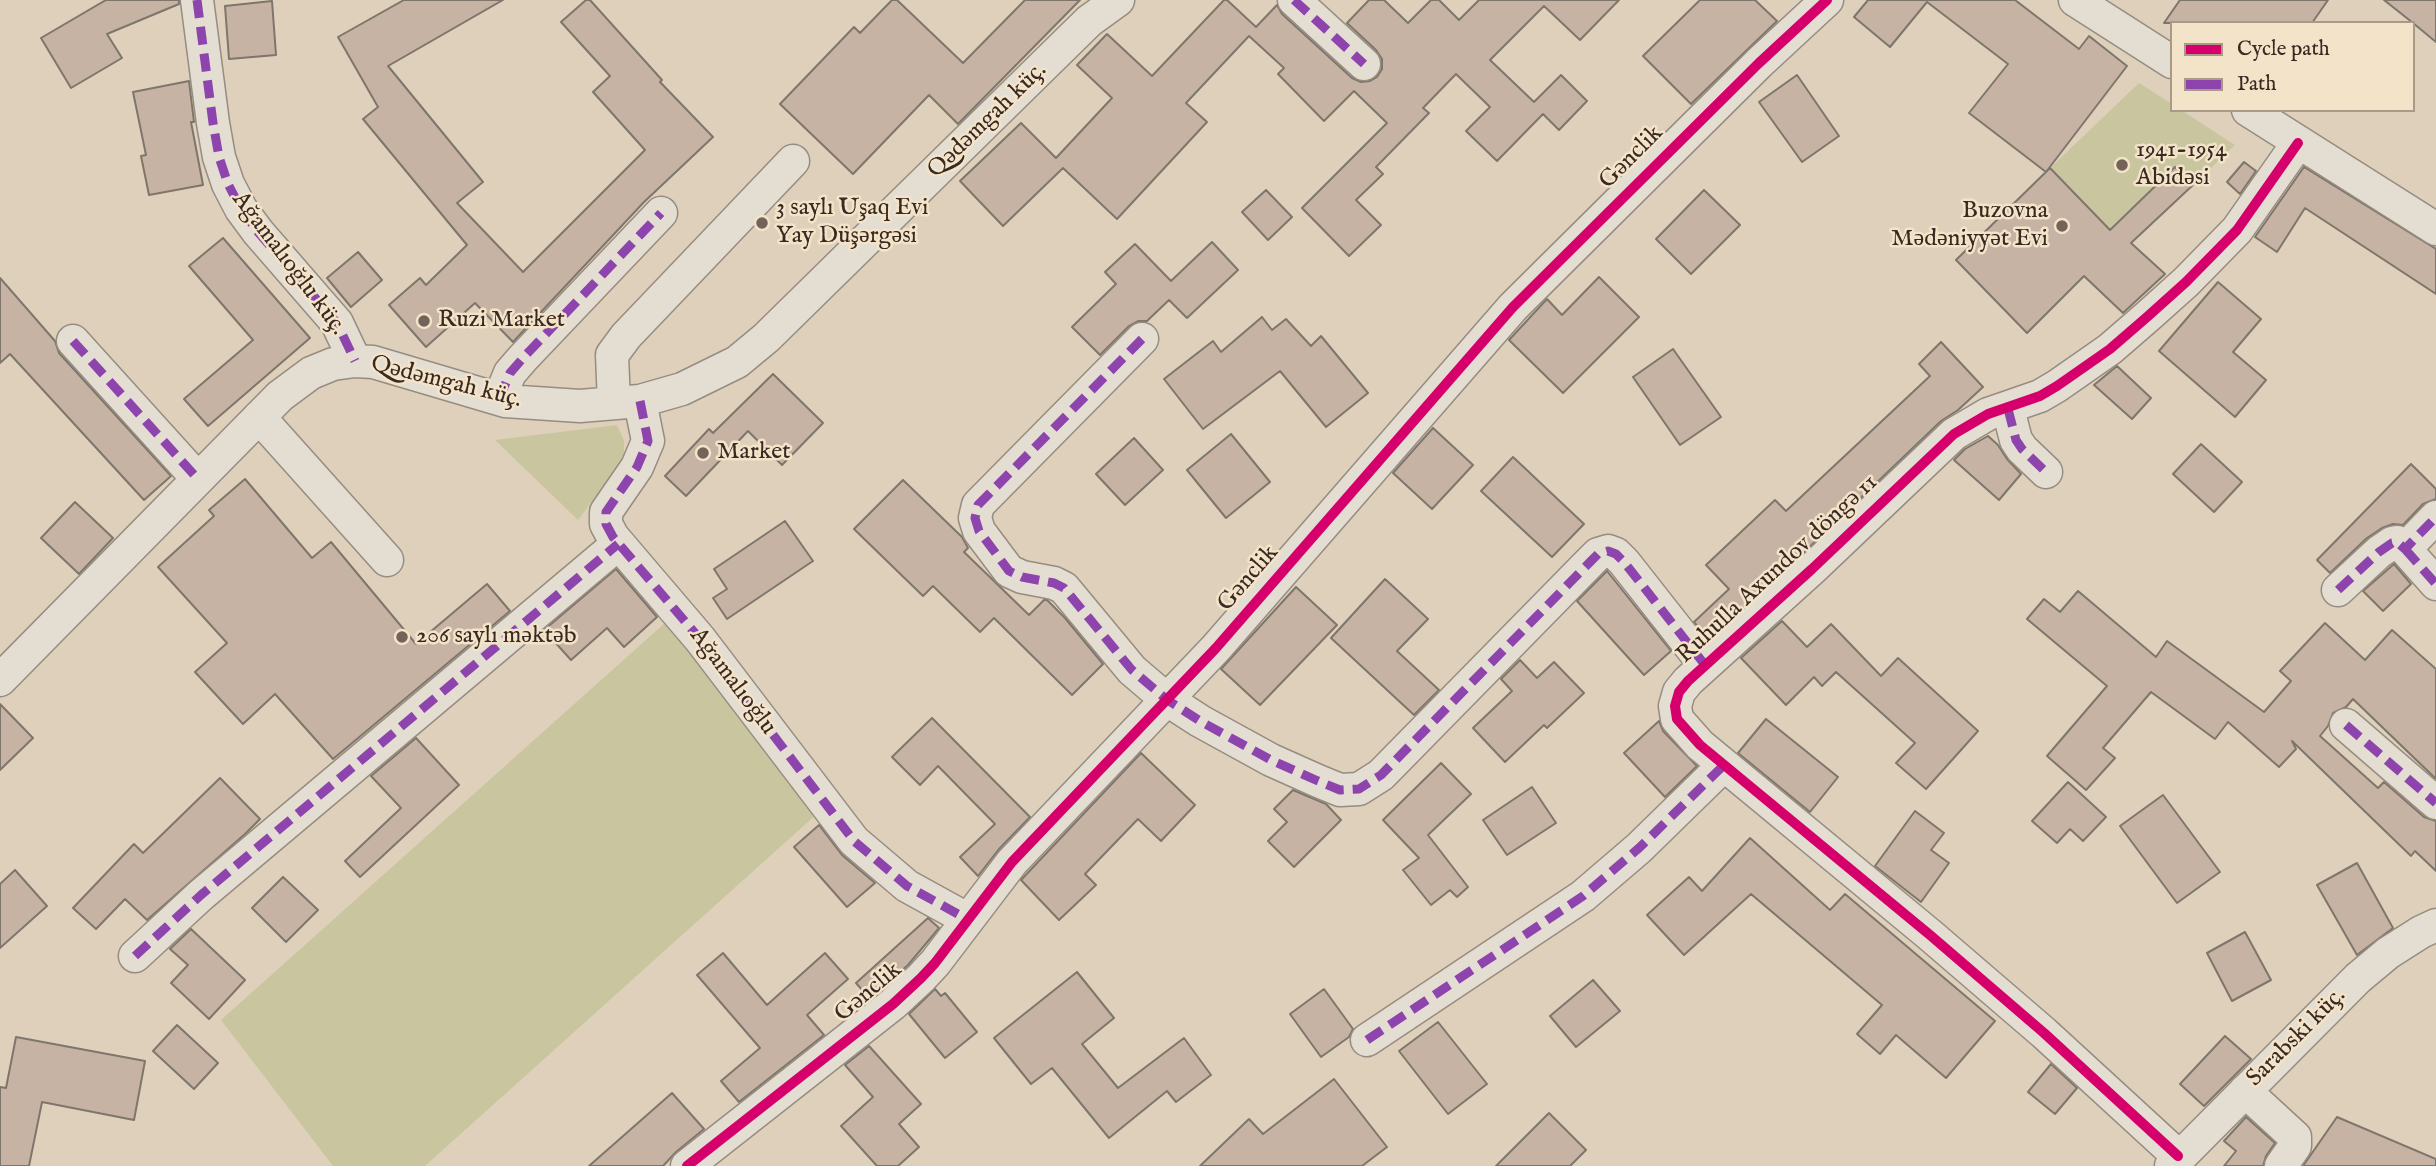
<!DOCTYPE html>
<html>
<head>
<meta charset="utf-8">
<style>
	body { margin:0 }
	#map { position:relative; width:2436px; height:1166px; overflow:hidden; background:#ded0ba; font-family:"IM FELL English",serif }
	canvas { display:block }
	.legend { position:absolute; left:2170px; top:21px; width:245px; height:91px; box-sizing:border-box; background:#f3e3c8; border:2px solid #a99986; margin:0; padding:9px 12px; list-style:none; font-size:21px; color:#392923 }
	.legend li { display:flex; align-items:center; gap:14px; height:35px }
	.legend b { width:35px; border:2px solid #a99986 }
</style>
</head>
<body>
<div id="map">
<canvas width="2436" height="1166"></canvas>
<ul class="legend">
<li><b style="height:9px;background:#d6006c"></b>Cycle path</li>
<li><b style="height:9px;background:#8e44ad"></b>Path</li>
</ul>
</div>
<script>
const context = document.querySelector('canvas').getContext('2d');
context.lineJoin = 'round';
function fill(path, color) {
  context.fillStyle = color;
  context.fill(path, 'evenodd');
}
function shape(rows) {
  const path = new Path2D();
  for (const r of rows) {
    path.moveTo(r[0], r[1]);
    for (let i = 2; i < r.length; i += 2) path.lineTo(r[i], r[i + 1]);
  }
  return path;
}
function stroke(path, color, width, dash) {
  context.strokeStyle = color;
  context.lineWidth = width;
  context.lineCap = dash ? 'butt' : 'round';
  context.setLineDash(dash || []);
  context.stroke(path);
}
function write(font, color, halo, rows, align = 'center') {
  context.font = font + ' "IM FELL English",serif';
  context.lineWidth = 5;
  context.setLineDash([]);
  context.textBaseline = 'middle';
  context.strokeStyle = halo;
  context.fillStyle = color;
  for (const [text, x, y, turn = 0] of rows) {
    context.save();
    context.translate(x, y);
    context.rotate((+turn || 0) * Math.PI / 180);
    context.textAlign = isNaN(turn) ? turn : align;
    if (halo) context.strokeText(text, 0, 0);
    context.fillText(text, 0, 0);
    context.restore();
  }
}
fill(shape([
	[2139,83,2172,104,2172,110,2181,110,2235,145,2193,185,2175,167,2109,229,2050,168],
	[617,425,624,441,624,454,615,471,578,520,495,440],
	[666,622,819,812,425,1166,333,1166,221,1020]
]), '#c9c69f');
const building = shape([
	[106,0,179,0,179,4,107,34,122,58,71,88,41,38,106,0],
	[404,0,503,0,388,66,483,182,457,203,523,272,645,150,593,92,610,76,561,22,586,0,590,0,662,80,660,82,713,137,644,202,513,342,475,303,426,347,389,305,420,278,426,285,467,245,363,119,378,107,338,37,404,0],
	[892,0,897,0,963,63,1025,0,1080,0,958,124,929,95,853,174,780,104,854,27,860,33,892,0],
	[1224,0,1227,0,1256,27,1277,5,1282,14,1352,78,1361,82,1370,81,1377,77,1382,69,1382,59,1376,50,1347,23,1369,0,1384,0,1408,23,1431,0,1439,0,1459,20,1479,0,1619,0,1580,40,1544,6,1490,60,1534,102,1561,75,1587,101,1559,130,1543,114,1497,161,1466,131,1490,107,1456,74,1423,108,1429,113,1376,167,1383,174,1356,200,1381,225,1349,256,1302,208,1387,123,1354,91,1324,121,1278,74,1284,68,1249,36,1186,103,1207,122,1117,219,1063,168,1003,226,960,181,1021,123,1056,158,1112,98,1077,65,1107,34,1152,76,1224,0],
	[1700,0,1755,0,1777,21,1691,104,1643,56,1700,0],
	[1868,0,2015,0,2079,49,2089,36,2127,66,2046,172,1969,113,2008,64,1927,2,1890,47,1854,17,1868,0],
	[2180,0,2328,0,2312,23,2164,23,2180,0],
	[2384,0,2436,0,2436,42,2413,23,2384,0],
	[272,1,276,55,229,59,225,6,272,1],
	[1797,75,1839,136,1802,162,1759,102,1797,75],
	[189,81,194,122,191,122,203,185,149,195,141,156,146,155,133,92,189,81],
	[2244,162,2256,171,2240,194,2227,182,2244,162],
	[2175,167,2193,185,2131,243,2165,274,2123,313,2084,276,2027,333,1956,260,2050,168,2110,230,2175,167],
	[2304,167,2436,249,2436,294,2305,208,2277,252,2255,237,2304,167],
	[1266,190,1292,217,1268,240,1242,212,1266,190],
	[1704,190,1740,225,1691,274,1656,239,1704,190],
	[223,238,310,338,208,426,184,399,253,340,189,266,223,238],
	[1212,242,1238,270,1187,318,1169,300,1147,321,1138,321,1129,326,1100,355,1072,327,1116,284,1105,272,1135,244,1171,281,1212,242],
	[358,252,382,280,351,307,327,278,358,252],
	[1599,277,1639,317,1563,393,1509,340,1547,299,1562,315,1599,277],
	[0,278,55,341,59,353,171,476,144,500,10,354,0,363,0,278],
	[2218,282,2261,319,2233,352,2266,380,2235,417,2159,351,2218,282],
	[1262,317,1272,330,1286,319,1311,346,1321,336,1368,393,1326,427,1280,371,1203,429,1164,379,1213,341,1221,352,1262,317],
	[1941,342,1983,387,1958,410,1941,421,1800,556,1708,639,1694,622,1729,589,1706,565,1775,500,1786,511,1930,376,1919,364,1941,342],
	[1673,349,1721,417,1680,445,1633,377,1673,349],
	[2117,366,2151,398,2132,419,2094,385,2117,366],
	[773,374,823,423,782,465,748,431,686,496,665,476,709,429,713,433,773,374],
	[1433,428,1473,465,1432,509,1393,473,1433,428],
	[1231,434,1270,482,1226,518,1187,470,1231,434],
	[1988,436,1998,445,2007,459,2021,474,1999,500,1954,460,1965,449,1988,436],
	[1134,438,1163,470,1125,505,1096,474,1134,438],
	[2201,444,2242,482,2214,512,2173,474,2201,444],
	[1513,457,1584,524,1552,557,1481,491,1513,457],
	[2411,464,2436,489,2436,499,2423,504,2403,525,2393,524,2382,528,2367,538,2330,573,2317,560,2411,464],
	[245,479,312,558,331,542,416,644,487,584,510,611,333,759,275,694,243,724,195,672,227,643,158,567,214,516,209,510,245,479],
	[903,480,962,537,968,548,964,552,1029,615,1044,600,1047,600,1065,618,1103,664,1072,695,994,618,980,632,933,586,923,596,854,529,903,480],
	[75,502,113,538,79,574,41,538,75,502],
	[785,521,813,561,727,619,713,598,727,589,714,569,785,521],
	[2394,564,2411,584,2383,611,2363,591,2394,564],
	[616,569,657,617,624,647,607,628,571,660,544,630,616,569],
	[1607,571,1671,651,1644,675,1577,601,1607,571],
	[1385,579,1428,619,1397,651,1439,690,1414,715,1331,638,1385,579],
	[1296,587,1337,625,1260,705,1221,669,1296,587],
	[2078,591,2156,657,2167,641,2264,712,2291,681,2280,671,2325,623,2365,660,2392,630,2436,669,2436,779,2353,699,2346,707,2333,713,2328,726,2320,736,2378,788,2384,782,2424,817,2436,821,2436,871,2415,851,2411,856,2292,741,2296,749,2279,767,2228,722,2215,739,2151,692,2103,748,2115,758,2086,790,2047,756,2107,686,2027,619,2044,599,2060,612,2078,591],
	[1782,621,1807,647,1831,624,1881,676,1898,658,1978,731,1926,789,1896,763,1915,743,1836,672,1822,686,1814,677,1786,705,1741,658,1782,621],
	[1520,660,1537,678,1554,662,1584,693,1547,728,1544,725,1505,762,1473,728,1512,691,1501,679,1520,660],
	[0,704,33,738,0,770,0,704],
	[932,718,1030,817,999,849,978,876,960,857,995,824,938,766,920,785,892,757,932,718],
	[1766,719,1838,777,1810,812,1738,753,1766,719],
	[1659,721,1663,731,1697,766,1665,797,1624,753,1659,721],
	[416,738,459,785,360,877,345,861,401,808,371,776,416,738],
	[1141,753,1195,805,1161,841,1138,819,1085,874,1096,885,1059,920,1021,880,1141,753],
	[1441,763,1471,794,1428,835,1468,887,1457,897,1450,890,1431,905,1403,870,1419,858,1383,820,1441,763],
	[220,778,260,819,245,834,147,920,125,899,96,929,73,908,134,844,143,853,220,778],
	[2068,782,2106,817,2083,841,2070,829,2057,843,2032,821,2068,782],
	[1532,787,1556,823,1507,855,1483,820,1532,787],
	[1293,790,1326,804,1341,820,1294,867,1268,841,1287,822,1274,809,1293,790],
	[2163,795,2220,872,2177,903,2120,826,2163,795],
	[1915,811,1944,833,1931,850,1949,863,1921,902,1875,866,1915,811],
	[819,825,842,855,875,883,847,907,794,847,819,825],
	[1750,838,1830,910,1845,894,1995,1021,1946,1078,1896,1035,1880,1054,1857,1034,1882,1005,1751,894,1684,955,1647,915,1689,877,1702,891,1750,838],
	[2357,863,2393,928,2357,955,2317,885,2357,863],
	[15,870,47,906,0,948,0,884,15,870],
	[283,877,318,910,286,942,252,908,283,877],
	[928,918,939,928,908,965,870,999,856,983,928,918],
	[191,929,245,980,209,1019,171,983,188,965,170,949,191,929],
	[2245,932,2271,980,2232,1001,2207,953,2245,932],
	[723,953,767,1005,825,953,848,979,807,1015,824,1035,739,1102,721,1081,760,1048,697,975,723,953],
	[1077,972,1114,1018,1082,1044,1118,1088,1184,1038,1211,1075,1176,1102,1167,1091,1109,1138,1052,1068,1031,1084,994,1038,1077,972],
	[1593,980,1620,1011,1576,1047,1550,1016,1593,980],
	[935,989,941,996,945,993,977,1032,945,1058,909,1014,935,989],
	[1324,989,1353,1029,1349,1037,1321,1057,1290,1014,1324,989],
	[1438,1022,1487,1084,1448,1114,1399,1051,1438,1022],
	[177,1025,218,1063,194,1089,153,1051,177,1025],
	[2225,1036,2251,1059,2204,1106,2180,1084,2225,1036],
	[16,1037,145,1061,134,1120,42,1102,29,1166,0,1166,0,1087,6,1088,16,1037],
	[869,1046,921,1104,899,1124,919,1147,898,1166,877,1166,841,1126,873,1097,845,1065,869,1046],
	[2051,1064,2077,1088,2055,1114,2028,1092,2051,1064],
	[1334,1079,1387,1147,1362,1166,1200,1166,1249,1119,1263,1134,1334,1079],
	[672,1093,704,1129,676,1152,663,1166,589,1166,672,1093],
	[1549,1113,1586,1150,1570,1166,1496,1166,1549,1113],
	[2246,1117,2275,1143,2266,1156,2263,1166,2224,1166,2236,1151,2224,1141,2246,1117],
	[2337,1117,2436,1159,2436,1166,2303,1166,2337,1117]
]);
fill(building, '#c7b3a4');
stroke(building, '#7f766b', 2);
const minor = shape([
	[197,0,213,123,219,157,228,184,241,209,258,232,337,323,355,361],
	[1294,0,1364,64],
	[2075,0,2172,62],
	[2248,110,2436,229],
	[1142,339,978,505,975,518,979,531,1009,571,1022,577,1054,583,1064,588,1132,670,1166,699,1200,721,1271,760,1318,781,1340,790,1359,789,1381,775,1591,561,1598,554,1608,551,1616,554,1624,562,1705,665],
	[73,341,197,478],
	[499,399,510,373,523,358,661,213],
	[640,401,648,441,637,467,606,512,606,524,613,537,700,639,854,841,907,886,967,919],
	[614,403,612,355,626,336,793,161],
	[2008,409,2016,440,2022,449,2046,472],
	[259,417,387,560],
	[2405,549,2436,584],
	[2338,590,2379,552,2392,543,2397,542,2405,549,2436,517],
	[0,680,280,396,311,373,333,364,355,361,373,362,505,401,580,406,640,401,682,389,737,362,766,338,1089,21,1118,0],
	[2346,725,2436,803],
	[135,956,201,895,618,544],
	[1367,1040,1583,896,1639,848,1724,765],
	[2245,1091,2295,1137,2295,1146,2281,1166],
	[2178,1156,2044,1033,1930,935,1700,745,1677,719,1675,706,1679,692,1688,681,1812,569,1954,434,1988,414,2040,396,2057,386,2110,349,2147,317,2186,282,2237,230,2298,143],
	[687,1166,893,1004,921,978,935,963,1012,862,1216,648,1513,307,1759,63,1827,0],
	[2171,1166,2358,978,2388,953,2421,932,2436,925]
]);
stroke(minor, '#968c80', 35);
stroke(minor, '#e4ddd2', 32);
stroke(shape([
	[197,0,213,123,219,157,228,184,241,209,258,232,337,323,355,361],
	[1294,0,1364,64],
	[1142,339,978,505,975,518,979,531,1009,571,1022,577,1054,583,1064,588,1132,670,1166,699,1200,721,1271,760,1318,781,1340,790,1359,789,1381,775,1591,561,1598,554,1608,551,1616,554,1624,562,1705,665],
	[73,341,197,478],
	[499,399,510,373,523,358,661,213],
	[640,401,648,441,637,467,606,512,606,524,613,537,700,639,854,841,907,886,967,919],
	[2008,409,2016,440,2022,449,2046,472],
	[2405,549,2436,584],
	[2338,590,2379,552,2392,543,2397,542,2405,549,2436,517],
	[2346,725,2436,803],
	[135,956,201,895,618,544],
	[1367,1040,1583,896,1639,848,1724,765]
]), '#8e44ad', 9, [18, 9]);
stroke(shape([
	[2178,1156,2044,1033,1930,935,1700,745,1677,719,1675,706,1679,692,1688,681,1812,569,1954,434,1988,414,2040,396,2057,386,2110,349,2147,317,2186,282,2237,230,2298,143],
	[687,1166,893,1004,921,978,935,963,1012,862,1216,648,1513,307,1759,63,1827,0]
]), '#d6006c', 10);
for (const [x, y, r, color] of [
	[2122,165,7,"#736358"],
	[762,223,7,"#736358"],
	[2062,226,7,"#736358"],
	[424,321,7,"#736358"],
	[703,453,7,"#736358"],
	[402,637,7,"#736358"]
]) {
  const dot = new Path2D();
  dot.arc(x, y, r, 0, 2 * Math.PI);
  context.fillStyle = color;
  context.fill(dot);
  stroke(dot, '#f3e3c8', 2.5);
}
write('24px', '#392923', '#f3e3c8', [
	["Qədəmgah küç.",988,121,-44],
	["Gənclik",1632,158,-45],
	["Ağamalıoğlu küç.",288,264,53],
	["Qədəmgah küç.",446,383,14],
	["Ruhulla Axundov döngə 11",1778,570,-43],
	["Gənclik",1249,579,-49],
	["Ağamalıoğlu",732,682,53],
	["Gənclik",869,993,-40],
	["Sarabski küç.",2297,1038,-45]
]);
write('24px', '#392923', '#f3e3c8', [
	["1941-1954",2136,151],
	["Abidəsi",2136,179],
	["3 saylı Uşaq Evi",776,209],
	["Yay Düşərgəsi",776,237],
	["Buzovna",2048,212,"right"],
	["Mədəniyyət Evi",2048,240,"right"],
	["Ruzi Market",438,321],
	["Market",717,453],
	["206 saylı məktəb",416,637]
], 'left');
</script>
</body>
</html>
